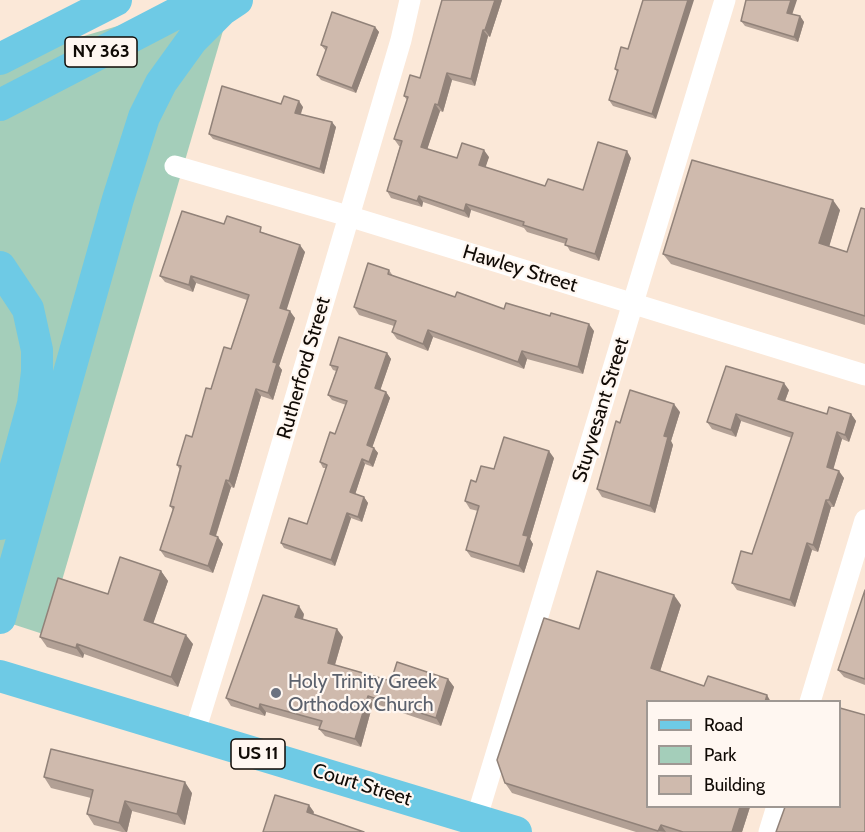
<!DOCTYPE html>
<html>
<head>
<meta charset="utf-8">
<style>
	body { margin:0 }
	#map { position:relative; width:865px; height:832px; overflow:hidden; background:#fbe8d8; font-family:Cabin,sans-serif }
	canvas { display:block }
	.legend { position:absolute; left:646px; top:700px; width:195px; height:108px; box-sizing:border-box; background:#fff7f1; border:2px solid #9f9893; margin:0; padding:8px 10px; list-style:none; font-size:18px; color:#100a05 }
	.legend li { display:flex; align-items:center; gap:12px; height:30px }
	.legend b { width:30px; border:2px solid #9f9893 }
</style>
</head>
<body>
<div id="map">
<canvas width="865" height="832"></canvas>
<ul class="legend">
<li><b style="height:8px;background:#6ecae5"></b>Road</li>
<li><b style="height:16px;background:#a4ceba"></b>Park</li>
<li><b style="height:16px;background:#cfbaad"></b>Building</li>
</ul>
</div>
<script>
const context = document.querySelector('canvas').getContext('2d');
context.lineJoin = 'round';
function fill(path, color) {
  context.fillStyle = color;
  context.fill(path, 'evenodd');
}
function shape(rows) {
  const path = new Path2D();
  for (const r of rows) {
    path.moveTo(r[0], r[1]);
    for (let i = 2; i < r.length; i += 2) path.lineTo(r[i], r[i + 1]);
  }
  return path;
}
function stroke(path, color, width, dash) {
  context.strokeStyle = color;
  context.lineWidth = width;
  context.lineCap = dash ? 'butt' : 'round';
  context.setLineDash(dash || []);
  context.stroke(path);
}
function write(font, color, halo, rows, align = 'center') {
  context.font = font + ' Cabin,sans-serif';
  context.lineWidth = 4.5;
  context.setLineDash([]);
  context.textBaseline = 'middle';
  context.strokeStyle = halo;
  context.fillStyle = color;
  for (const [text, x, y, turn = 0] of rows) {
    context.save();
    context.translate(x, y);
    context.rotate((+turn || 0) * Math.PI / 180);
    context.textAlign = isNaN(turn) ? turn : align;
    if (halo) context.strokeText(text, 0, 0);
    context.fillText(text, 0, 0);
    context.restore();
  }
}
fill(shape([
	[205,0,232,0,46,635,0,620,0,61]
]), '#a4ceba');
stroke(shape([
	[175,166,348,216,865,375],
	[810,702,865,520],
	[194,735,236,599,401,40,410,0],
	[476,820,725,0],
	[769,832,777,806]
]), '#fff', 21);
stroke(shape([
	[0,59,116,0],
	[0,105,202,0],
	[0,267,28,309,37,350,37,372,33,404,0,524],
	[0,618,118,199,144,117,161,83,192,40,222,10,237,0],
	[0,676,516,832]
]), '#6ecae5', 32);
fill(shape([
	[502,0,490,37,488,36,475,86,452,80,443,112,440,111,427,149,457,158,489,157,485,167,545,186,583,190,631,158,599,261,570,251,566,244,527,232,524,228,471,210,469,218,423,202,422,207,391,198,387,191,400,146,399,146,394,139,407,100,404,96,420,78],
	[792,14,800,16,804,22,798,42,745,26,741,21],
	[375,27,379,32,356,93,321,80,317,75,326,51,321,45],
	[628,49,656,119,613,106,609,100,618,73,615,69],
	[281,104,303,107,301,114,336,127,324,174,213,139,209,134],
	[865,209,865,325,671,264,663,254,840,210,829,246,847,252],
	[224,224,265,233,305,252,286,310,295,318,279,366,282,370,273,400,261,396,234,488,231,487,216,536,223,544,213,573,165,557,160,550,173,510,170,506,180,470,177,465,192,437,211,389,231,349,247,300,196,283,193,292,165,282,160,276],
	[389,270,393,276,455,297,594,331,583,374,527,359,524,369,433,337,428,351,397,339,392,332,394,326,359,315,354,307],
	[387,353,391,359,380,390,386,392,390,398,372,447,374,448,378,453,373,467,365,464,355,494,364,497,368,503,362,522,351,518,335,566,284,548,281,543,307,524,326,468,323,468,320,462,335,434,346,405,332,400,328,395,336,371,333,370,330,365],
	[789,390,785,401,827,414,851,414,856,421,849,442,842,439,833,469,844,478,834,507,831,507,818,552,812,550,795,607,737,590,732,583,752,554,792,438,741,421,736,437,712,429,707,422],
	[680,412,671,441,673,445,655,513,602,497,597,489,620,423],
	[554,458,530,539,533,544,524,573,471,557,466,550,478,511,470,509,465,501,494,469],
	[161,571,168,581,153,623,193,644,178,687,84,654,83,658,47,647,40,637,108,594],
	[865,590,865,685,844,677,838,670],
	[681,605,660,671,704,686,767,695,648,702,648,807,750,807,742,832,636,832,512,793,505,783,579,629],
	[304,614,303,620,343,637,335,665,391,681,448,679,454,687,441,726,373,703,361,747,325,736,319,729,320,727,266,712,265,716,231,706,226,698],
	[44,777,192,793,185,825,132,811,127,832,122,832,94,825,87,814,91,798,51,788]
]), '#b2a095');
fill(shape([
	[495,0,502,0,490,37,485,30],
	[688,0,694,0,656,119,652,114],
	[791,0,797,0,791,18,787,13],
	[800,16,804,22,798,42,794,37],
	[375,27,379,32,356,93,352,88],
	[483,30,488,36,475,86,471,79],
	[447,73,452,80,443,112,438,105],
	[299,101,303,107,299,118,295,113],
	[435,104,440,111,426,153,421,147],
	[332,122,336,127,324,174,320,169],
	[484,150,489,157,484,172,479,165],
	[627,151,631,158,599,261,595,254],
	[419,196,423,202,422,207,417,201],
	[833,200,840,210,827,254,819,243],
	[466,204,471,210,469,218,464,211],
	[300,245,305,252,285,315,280,308],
	[191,276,196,283,193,292,189,285],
	[290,311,295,318,279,366,282,370,273,400,268,393,273,362],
	[589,324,594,331,583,374,578,367],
	[428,330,433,337,428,351,423,344],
	[522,351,527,359,524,369,518,362],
	[387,353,391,359,379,394,375,388],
	[784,383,789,390,783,406,778,399],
	[256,389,261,396,234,488,229,481],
	[386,392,390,398,371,451,367,445],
	[674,404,680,412,671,441,673,445,655,513,650,506,664,436],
	[736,414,741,421,736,437,731,430],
	[851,414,856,421,849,442,845,435],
	[837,432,842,439,832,474,827,467],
	[374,448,378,453,373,467,369,462],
	[549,451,554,458,530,539,533,544,524,573,519,566,523,535],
	[362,459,365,464,354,498,350,492],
	[839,471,844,478,834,507,829,500],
	[226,480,231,487,214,541,210,534],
	[364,497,368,503,362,522,358,517],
	[826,500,831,507,818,552,813,545],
	[347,513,351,518,335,566,331,560],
	[218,537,223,544,213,573,208,566],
	[807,543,812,550,795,607,790,600],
	[161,571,168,581,151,630,144,620],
	[674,595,681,605,658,678,651,668],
	[299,606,304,614,301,625,295,617],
	[337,629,343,637,333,671,328,663],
	[186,635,193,644,178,687,171,677],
	[77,644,84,654,83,658,76,648],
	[448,679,454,687,441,726,436,718],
	[767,695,771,702,765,702],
	[368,696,373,703,361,747,355,739],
	[260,704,266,712,265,716,259,709],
	[185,782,192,793,185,825,177,814],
	[125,801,132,811,127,832,126,832,119,823],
	[309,805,314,812,312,819,307,812],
	[740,807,750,807,742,832,732,832],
	[661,825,666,832,658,831]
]), '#918279');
const building = shape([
	[442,0,495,0,485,30,483,30,471,79,447,73,438,105,435,104,421,147,457,158,462,143,484,150,479,165,545,186,548,179,583,190,598,142,627,151,595,254,565,245,567,239,523,225,524,222,466,204,464,211,419,196,417,201,387,191,402,141,394,139,408,97,404,96,410,75,420,78,442,0],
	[643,0,688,0,652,114,609,100,618,70,615,69,621,47,628,49,643,0],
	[746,0,791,0,787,13,800,16,794,37,741,21,746,0],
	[332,12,375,27,352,88,317,75,327,47,321,45,332,12],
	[222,86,281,104,284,96,299,101,295,113,332,122,320,169,209,134,222,86],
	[692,160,833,200,819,243,847,252,861,208,865,209,865,316,663,254,692,160],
	[182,211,224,224,227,216,261,227,260,232,300,245,280,308,290,311,273,362,277,363,268,393,256,389,229,481,226,480,210,534,218,537,208,566,160,550,174,507,170,506,181,466,177,465,186,435,192,437,206,388,211,389,224,347,231,349,249,295,191,276,189,285,160,276,182,211],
	[368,263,389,270,388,274,455,297,457,292,504,309,506,303,550,316,551,313,589,324,578,367,522,351,518,362,428,330,423,344,392,332,396,321,354,307,368,263],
	[339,337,387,353,375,388,386,392,367,445,374,448,369,462,362,459,350,492,364,497,358,517,347,513,331,560,281,543,289,518,307,524,327,465,320,462,330,432,335,434,347,401,328,395,338,367,330,365,339,337],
	[726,366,784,383,778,399,827,414,829,407,851,414,845,435,837,432,827,467,839,471,829,500,826,500,813,545,807,543,790,600,732,583,741,551,752,554,793,433,736,414,731,430,707,422,726,366],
	[630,390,674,404,664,436,668,437,650,506,597,489,616,421,620,423,630,390],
	[504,437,549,451,523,535,528,536,519,566,466,550,479,506,465,501,471,480,476,482,481,466,494,469,504,437],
	[120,557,161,571,144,620,186,635,171,677,77,644,76,648,40,637,58,578,108,594,120,557],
	[597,571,674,595,651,668,704,686,708,676,767,695,765,702,648,702,648,807,740,807,732,832,683,832,661,825,658,831,505,783,497,760,544,618,579,629,597,571],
	[865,590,865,679,838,670,865,590],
	[263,595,299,606,295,617,337,629,328,663,391,681,397,662,448,679,436,718,368,696,355,739,319,729,322,721,260,704,259,709,226,698,263,595],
	[840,708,865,715,865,832,776,832,785,807,840,807,840,708],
	[51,749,185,782,177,814,125,801,119,823,87,814,93,790,44,777,51,749],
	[275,795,309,805,307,812,364,832,263,832,275,795]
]);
fill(building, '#cfbaad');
stroke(building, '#918279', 1.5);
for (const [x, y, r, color] of [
	[276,693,6,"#6b7280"]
]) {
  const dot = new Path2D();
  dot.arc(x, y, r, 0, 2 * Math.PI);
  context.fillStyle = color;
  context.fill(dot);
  stroke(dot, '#fff7f1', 2);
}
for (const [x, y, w] of [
	[101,52,72],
	[258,754,54]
]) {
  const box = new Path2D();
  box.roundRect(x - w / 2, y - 15, w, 30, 4.5);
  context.fillStyle = '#fff7f1';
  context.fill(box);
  stroke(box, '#100a05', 1.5);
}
write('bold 18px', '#100a05', null, [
	["NY 363",101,52],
	["US 11",258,754]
]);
write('20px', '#100a05', '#fff7f1', [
	["Hawley Street",520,269,17],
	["Rutherford Street",304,368,-74],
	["Stuyvesant Street",601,410,-73],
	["Court Street",362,785,17]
]);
write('20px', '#5b616d', '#fff7f1', [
	["Holy Trinity Greek",288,682],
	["Orthodox Church",288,705]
], 'left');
</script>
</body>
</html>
